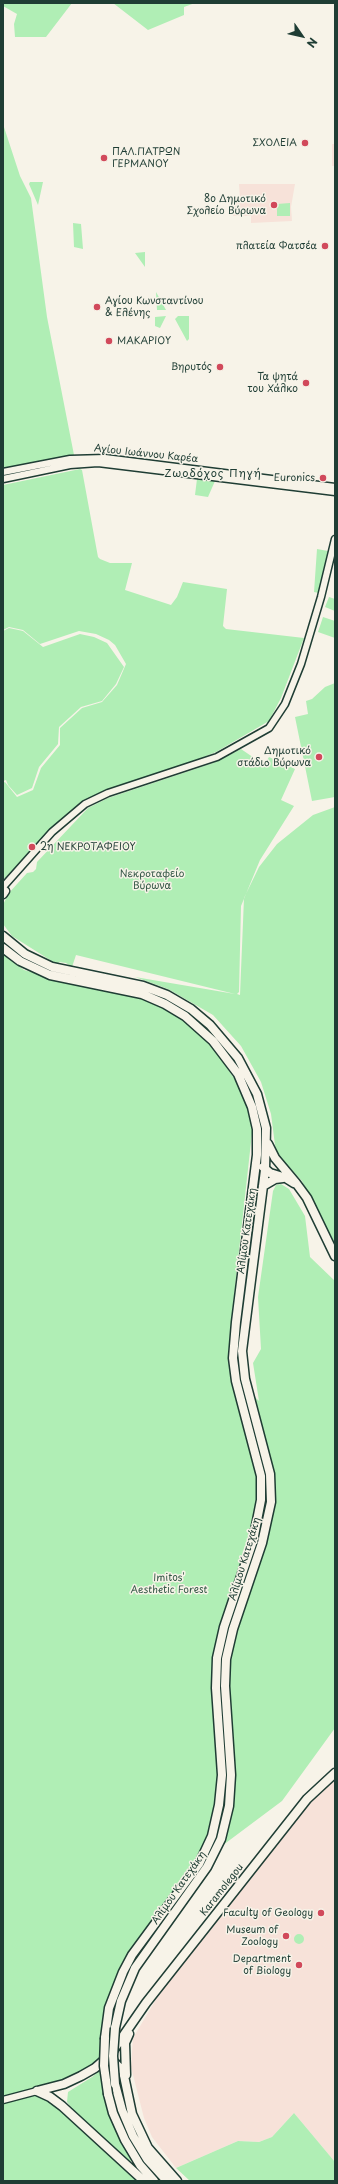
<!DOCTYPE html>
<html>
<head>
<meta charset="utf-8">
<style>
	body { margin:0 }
	#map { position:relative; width:338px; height:2184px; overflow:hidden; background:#f7f3e8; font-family:"Playpen Sans",sans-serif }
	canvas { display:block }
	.frame { position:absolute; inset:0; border:4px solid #1f3d34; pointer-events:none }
	.north { position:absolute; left:282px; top:16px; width:40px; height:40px; -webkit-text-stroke:3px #f7f3e8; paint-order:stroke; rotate:124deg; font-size:11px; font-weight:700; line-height:16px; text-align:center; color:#1f3d34 }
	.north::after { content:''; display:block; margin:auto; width:14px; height:18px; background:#1f3d34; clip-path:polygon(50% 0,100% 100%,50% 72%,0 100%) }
</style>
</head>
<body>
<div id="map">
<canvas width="338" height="2184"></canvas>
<div class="frame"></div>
<div class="north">N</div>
</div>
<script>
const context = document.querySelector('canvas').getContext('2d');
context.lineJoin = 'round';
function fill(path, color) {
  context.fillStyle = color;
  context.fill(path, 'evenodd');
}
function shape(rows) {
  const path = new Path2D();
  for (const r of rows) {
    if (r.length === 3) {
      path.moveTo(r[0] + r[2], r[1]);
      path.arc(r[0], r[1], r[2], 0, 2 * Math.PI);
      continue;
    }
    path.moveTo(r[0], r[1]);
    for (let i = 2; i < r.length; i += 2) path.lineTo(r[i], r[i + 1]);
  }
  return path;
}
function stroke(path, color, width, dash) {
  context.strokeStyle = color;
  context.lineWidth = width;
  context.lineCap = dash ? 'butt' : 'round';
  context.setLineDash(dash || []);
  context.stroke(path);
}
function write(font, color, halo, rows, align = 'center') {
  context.font = font + ' "Playpen Sans",sans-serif';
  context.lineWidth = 3;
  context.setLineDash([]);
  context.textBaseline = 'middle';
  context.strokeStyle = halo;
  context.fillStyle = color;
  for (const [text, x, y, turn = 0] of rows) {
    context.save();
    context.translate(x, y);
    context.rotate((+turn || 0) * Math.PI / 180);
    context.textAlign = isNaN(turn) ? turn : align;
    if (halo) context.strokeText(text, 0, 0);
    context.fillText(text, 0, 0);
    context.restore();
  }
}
fill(shape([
	[332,144,335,144,335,166,332,166],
	[239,184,295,184,291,207,292,221,251,223,251,216,233,216,234,202,240,200],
	[335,1774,335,2162,294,2113,272,2137,259,2142,238,2141,176,2168,152,2137,144,2118,131,2067,133,2038,161,1991,321,1786]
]), '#f7e2d9');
fill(shape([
	[3,3,72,3,46,37,15,37,14,24,17,14,3,6],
	[113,3,195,3,184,7,184,15,148,30],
	[3,124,20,176,31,198,47,317,74,455,3,468],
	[30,182,43,182,38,205,29,184],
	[290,203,290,216,277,216,277,204],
	[73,223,81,224,83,249,74,247],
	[145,252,145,267,135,253],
	[156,292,166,310,157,310],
	[166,316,160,328,155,326,155,317],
	[178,316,189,316,189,339,187,341,175,319],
	[80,469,82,470,98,557,100,559,110,563,132,563,125,590,171,605,177,597,183,582,227,589,223,626,226,629,304,638,281,698,269,721,216,752,169,771,105,791,55,827,3,880,3,783,5,782,17,797,33,790,41,768,60,745,60,728,82,708,102,702,117,685,126,664,115,645,109,640,96,634,79,631,40,644,23,630,9,627,3,630,3,485],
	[197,479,215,481,208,497,195,495],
	[317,549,328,551,319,593,314,592],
	[329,597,335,599,335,611,325,607],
	[323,617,335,621,335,638,318,632],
	[9,628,23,631,43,647,80,634,94,637,107,643,124,667,116,684,102,701,81,707,59,727,58,744,39,767,32,788,17,795,8,785,6,780,3,781,3,631],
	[335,683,335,797,312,801,295,717,308,714,306,701,312,699,325,687],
	[241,749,260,762,266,762,269,757,295,769,281,800,294,806,260,860,241,906,239,992,237,994,240,995,244,898,259,867,277,844,313,815,335,807,335,1248,302,1181,276,1153,271,1114,261,1082,241,1046,213,1015,168,989,135,977,235,994,76,955,72,967,66,963,59,962,58,965,12,936,3,924,3,905,8,894,27,873,33,872,36,869,37,862,88,808,108,798,213,763],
	[3,954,24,970,53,978,126,993,162,1005,196,1030,216,1051,245,1095,253,1124,231,1323,231,1354,234,1377,259,1401,253,1363,261,1349,258,1297,273,1191,276,1185,281,1184,289,1189,305,1216,310,1257,335,1281,335,1728,282,1801,191,1869,132,1948,112,1993,102,2061,96,2066,50,2087,58,2106,139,2181,3,2181],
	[299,1939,5],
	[102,2069,106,2105,116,2131,132,2159,130,2162,73,2110,67,2102,68,2092,92,2077],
	[294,2113,335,2162,335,2181,190,2181,176,2168,238,2141,259,2142,272,2137]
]), '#b0eeb5');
const minor = shape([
	[3,472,70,459,105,458,335,487],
	[3,479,70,465,98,463,335,492],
	[3,887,52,832,85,804,108,793,217,757,269,728,285,704,301,664,321,597,335,539],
	[3,2100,37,2091]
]);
const major = shape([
	[3,894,5,891],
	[3,936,25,954,52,967,143,986,167,995,191,1009,210,1025,238,1058,257,1094,266,1128,265,1170,242,1351,245,1379,270,1474,271,1502,262,1543,233,1629,226,1659,225,1686,231,1775,229,1806,221,1839,207,1867,135,1968,121,2001,115,2028],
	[3,948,20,961,50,975,142,994,165,1004,185,1016,213,1041,238,1074,252,1107,257,1129,257,1155,236,1322,233,1358,236,1381,261,1476,261,1500,253,1541,224,1627,217,1658,216,1688,222,1775,219,1805,212,1836,199,1864,132,1955,123,1972,109,2008,105,2038],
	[268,1144,275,1158,296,1183,307,1198,335,1256],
	[263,1167,270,1173,286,1178,294,1183],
	[263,1186,275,1179,283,1178],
	[109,2062,115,2063,123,2071,132,2114,148,2148,177,2181],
	[126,2075,125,2043,129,2034],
	[115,2084,122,2110,133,2136,147,2159,167,2181],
	[37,2091,64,2084,81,2076,95,2068,110,2055,146,2003,307,1799,335,1773],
	[37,2091,50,2097,62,2106,144,2181],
	[108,2094,113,2113,125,2140,140,2165,154,2181]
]);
stroke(minor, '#1f3d34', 9);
stroke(major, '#1f3d34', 11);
stroke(minor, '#f7f3e8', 6);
stroke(major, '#f7f3e8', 8);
const majorBridge = shape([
	[115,2028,113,2056,115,2084],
	[105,2038,104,2066,108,2094]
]);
stroke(majorBridge, '#1f3d34', 11, []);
stroke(majorBridge, '#f7f3e8', 8);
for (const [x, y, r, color] of [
	[305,143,4,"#d1495b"],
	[104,158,4,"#d1495b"],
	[274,205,4,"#d1495b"],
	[325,246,4,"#d1495b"],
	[97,307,4,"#d1495b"],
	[109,341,4,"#d1495b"],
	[220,367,4,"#d1495b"],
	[306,383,4,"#d1495b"],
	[323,478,4,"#d1495b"],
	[319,757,4,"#d1495b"],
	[32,847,4,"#d1495b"],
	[321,1913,4,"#d1495b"],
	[286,1936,4,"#d1495b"],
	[299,1965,4,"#d1495b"]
]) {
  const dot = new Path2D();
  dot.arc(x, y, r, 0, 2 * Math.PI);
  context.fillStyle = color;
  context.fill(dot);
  stroke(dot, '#f7f3e8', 1.5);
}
write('10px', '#1f3d34', '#f7f3e8', [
	["ΣΧΟΛΕΙΑ",297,143],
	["ΠΑΛ.ΠΑΤΡΩΝ",112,152,"left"],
	["ΓΕΡΜΑΝΟΥ",112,164,"left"],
	["8ο Δημοτικό",266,199],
	["Σχολείο Βύρωνα",266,211],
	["πλατεία Φατσέα",317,246],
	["Αγίου Κωνσταντίνου",105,301,"left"],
	["& Ελένης",105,313,"left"],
	["ΜΑΚΑΡΙΟΥ",117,341,"left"],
	["Βηρυτός",212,367],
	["Τα ψητά",298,377],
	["του Χάλκο",298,389],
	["Euronics",315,478],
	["Δημοτικό",311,751],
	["στάδιο Βύρωνα",311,763],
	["2η ΝΕΚΡΟΤΑΦΕΙΟΥ",40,847,"left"],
	["Faculty of Geology",313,1913],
	["Museum of",278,1930],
	["Zoology",278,1942],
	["Department",291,1959],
	["of Biology",291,1971]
], 'right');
write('10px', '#1f3d34', '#f7f3e8', [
	["Αγίου Ιωάννου Καρέα",146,454,6],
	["Αλίμου Κατεχάκη",247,1231,-82],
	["Αλίμου Κατεχάκη",245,1559,-73],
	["Αλίμου Κατεχάκη",179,1888,-55],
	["Karamolegou",222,1890,-52]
]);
write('10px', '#355847', '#f7f3e8', [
	["Νεκροταφείο",152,874],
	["Βύρωνα",152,886],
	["Imitos'",169,1578],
	["Aesthetic Forest",169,1590]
]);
context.letterSpacing = '1px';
write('11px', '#1f3d34', '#f7f3e8', [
	["Ζωοδόχος Πηγή",213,474]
]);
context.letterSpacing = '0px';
</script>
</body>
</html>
